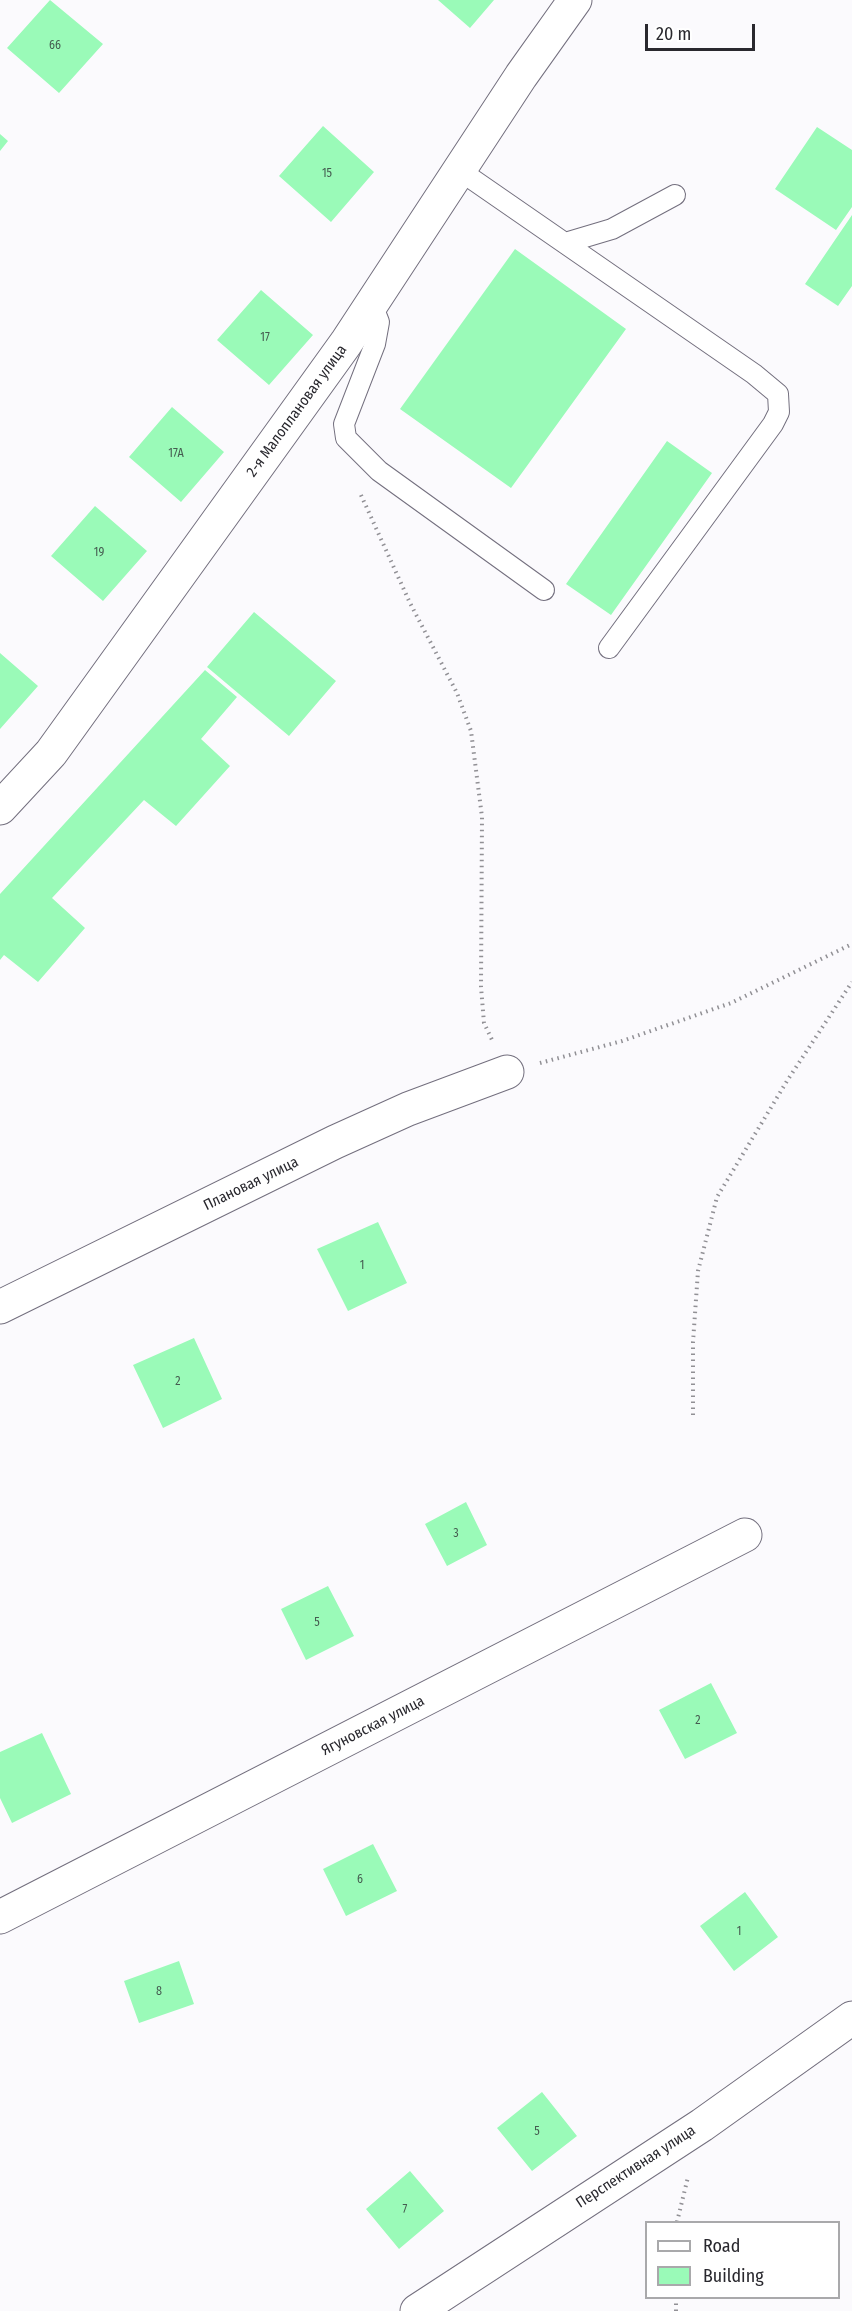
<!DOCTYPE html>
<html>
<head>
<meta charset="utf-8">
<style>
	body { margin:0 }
	#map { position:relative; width:852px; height:2311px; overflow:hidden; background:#fbfafd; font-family:"Fira Sans Condensed",sans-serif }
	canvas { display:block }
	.legend { position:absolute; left:645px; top:2221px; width:195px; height:78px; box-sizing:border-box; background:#fff; border:2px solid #a9a9ab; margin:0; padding:8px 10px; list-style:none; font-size:18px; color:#29282e }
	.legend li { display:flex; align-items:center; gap:12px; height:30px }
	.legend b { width:30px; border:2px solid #a9a9ab }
	.scale { position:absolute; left:645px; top:24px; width:110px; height:27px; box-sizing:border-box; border:3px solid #29282e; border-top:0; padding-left:8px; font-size:18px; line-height:21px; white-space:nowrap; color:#29282e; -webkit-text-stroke:4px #fff; paint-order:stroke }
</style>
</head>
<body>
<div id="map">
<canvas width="852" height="2311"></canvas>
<ul class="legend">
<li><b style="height:8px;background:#fff"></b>Road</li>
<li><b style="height:16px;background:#9afab8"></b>Building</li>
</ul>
<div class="scale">20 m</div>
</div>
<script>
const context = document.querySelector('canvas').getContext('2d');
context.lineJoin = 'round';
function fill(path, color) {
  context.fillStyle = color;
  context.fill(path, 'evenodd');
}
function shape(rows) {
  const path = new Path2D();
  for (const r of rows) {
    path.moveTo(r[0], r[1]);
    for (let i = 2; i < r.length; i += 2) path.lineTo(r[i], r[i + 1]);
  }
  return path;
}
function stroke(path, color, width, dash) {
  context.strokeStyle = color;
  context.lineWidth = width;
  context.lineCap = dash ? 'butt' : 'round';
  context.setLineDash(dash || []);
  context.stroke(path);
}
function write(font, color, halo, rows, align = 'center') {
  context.font = font + ' "Fira Sans Condensed",sans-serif';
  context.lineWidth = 4.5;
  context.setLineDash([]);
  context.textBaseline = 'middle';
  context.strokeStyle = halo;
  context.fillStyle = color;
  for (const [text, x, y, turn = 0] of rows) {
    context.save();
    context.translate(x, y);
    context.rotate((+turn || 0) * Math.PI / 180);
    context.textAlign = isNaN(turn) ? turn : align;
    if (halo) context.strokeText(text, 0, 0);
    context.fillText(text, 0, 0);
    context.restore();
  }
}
fill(shape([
	[50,0,103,44,59,93,7,48],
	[438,0,494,0,470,28],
	[323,126,374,172,331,222,279,176],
	[817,127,852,150,852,207,836,230,775,189],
	[0,134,8,141,0,151],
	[852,215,852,286,838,306,805,284],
	[515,249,626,329,511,488,400,409],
	[261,290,313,335,269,385,217,340],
	[172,407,224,452,181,502,129,457],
	[667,441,712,473,611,615,566,584],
	[95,506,147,551,103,601,51,556],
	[254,612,336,681,289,736,207,667],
	[0,653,38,686,0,729],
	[205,670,237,697,201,739,230,766,176,826,144,800,52,898,85,928,38,982,4,955,0,960,0,894],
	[378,1222,407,1283,348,1311,317,1249],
	[194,1338,222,1399,163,1428,133,1365],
	[466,1502,487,1545,447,1566,425,1524],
	[328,1586,354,1636,306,1660,281,1609],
	[711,1683,737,1733,685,1759,659,1710],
	[42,1733,71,1794,12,1823,0,1798,0,1752],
	[373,1844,397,1891,346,1916,323,1869],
	[745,1892,778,1937,734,1971,700,1926],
	[179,1961,194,2004,139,2023,124,1981],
	[542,2092,577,2136,532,2171,497,2128],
	[410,2171,444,2211,399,2249,366,2209]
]), '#9afab8');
const lane = shape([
	[459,170,754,374,778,394,779,412,773,424,609,648],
	[565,243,612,229,675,195],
	[372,304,379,322,375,344,344,424,346,438,379,471,544,590]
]);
const street = shape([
	[0,808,51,753,346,343,521,76,575,0],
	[0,1307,335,1142,408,1109,507,1072],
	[0,1917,745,1535],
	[417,2311,702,2125,852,2018]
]);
stroke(lane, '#736f7e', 22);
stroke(street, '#736f7e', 35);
stroke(shape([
	[361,495,410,603,457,693,471,731,482,817,481,987,484,1023,493,1042],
	[540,1063,622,1041,731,1003,852,944],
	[693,1415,693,1342,698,1271,717,1197,787,1081,852,982],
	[677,2222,688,2177],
	[676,2311,676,2298]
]), '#919095', 4, [1.5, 4.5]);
stroke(lane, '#fff', 20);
stroke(street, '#fff', 33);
write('12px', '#455c50', null, [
	["66",55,46],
	["15",327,174],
	["17",265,338],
	["17А",176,454],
	["19",99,553],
	["1",362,1266],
	["2",178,1382],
	["3",456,1534],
	["5",317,1623],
	["2",698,1721],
	["6",360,1880],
	["1",739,1932],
	["8",159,1992],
	["5",537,2132],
	["7",405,2210]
]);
write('15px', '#29282e', '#fff', [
	["2-я Малоплановая улица",297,411,-54],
	["Плановая улица",251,1184,-26],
	["Ягуновская улица",373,1726,-27],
	["Перспективная улица",636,2167,-33]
]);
</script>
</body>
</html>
